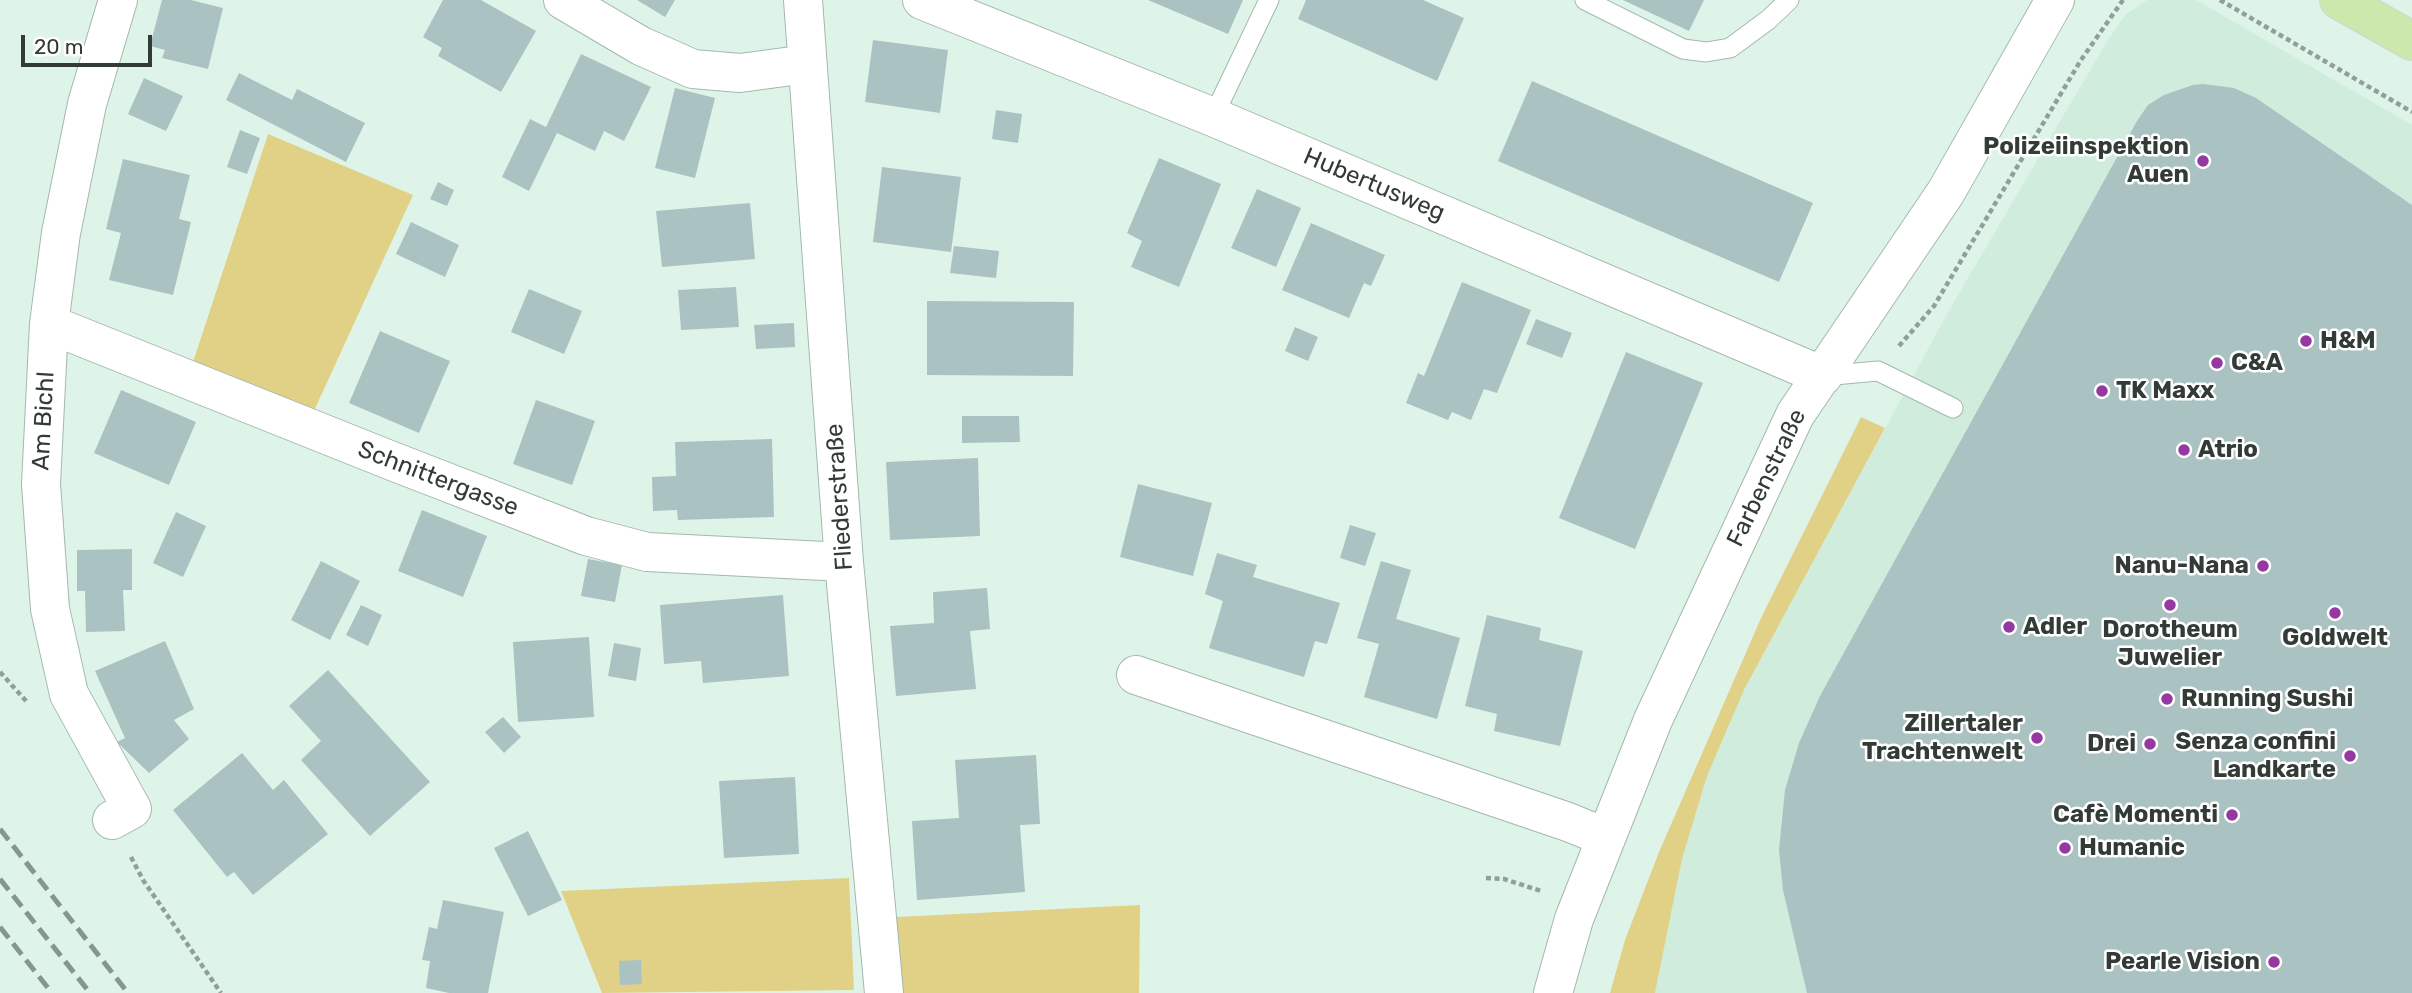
<!DOCTYPE html>
<html>
<head>
<meta charset="utf-8">
<style>
	body { margin:0 }
	#map { position:relative; width:2412px; height:993px; overflow:hidden; background:#dff4e9; font-family:Rubik,sans-serif }
	canvas { display:block }
	.scale { position:absolute; left:21px; top:35px; width:131px; height:32px; box-sizing:border-box; border:4px solid #333b37; border-top:0; padding-left:9px; font-size:21px; line-height:24px; white-space:nowrap; color:#333b37; -webkit-text-stroke:5px #fff; paint-order:stroke }
</style>
</head>
<body>
<div id="map">
<canvas width="2412" height="993"></canvas>
<div class="scale">20 m</div>
</div>
<script>
const context = document.querySelector('canvas').getContext('2d');
context.lineJoin = 'round';
function fill(path, color) {
  context.fillStyle = color;
  context.fill(path, 'evenodd');
}
function shape(rows) {
  const path = new Path2D();
  for (const r of rows) {
    path.moveTo(r[0], r[1]);
    for (let i = 2; i < r.length; i += 2) path.lineTo(r[i], r[i + 1]);
  }
  return path;
}
function stroke(path, color, width, dash) {
  context.strokeStyle = color;
  context.lineWidth = width;
  context.lineCap = dash ? 'butt' : 'round';
  context.setLineDash(dash || []);
  context.stroke(path);
}
function write(font, color, halo, rows, align = 'center') {
  context.font = font + ' Rubik,sans-serif';
  context.lineWidth = 5;
  context.setLineDash([]);
  context.textBaseline = 'middle';
  context.strokeStyle = halo;
  context.fillStyle = color;
  for (const [text, x, y, turn = 0] of rows) {
    context.save();
    context.translate(x, y);
    context.rotate((+turn || 0) * Math.PI / 180);
    context.textAlign = isNaN(turn) ? turn : align;
    if (halo) context.strokeText(text, 0, 0);
    context.fillText(text, 0, 0);
    context.restore();
  }
}
fill(shape([
	[2147,0,2196,0,2412,125,2412,993,1655,993,1682,859,1707,776,1744,690,1948,312,2109,38,2125,15]
]), '#cfecdc');
fill(shape([
	[268,134,413,195,313,413,193,362],
	[1861,417,1885,428,1744,690,1707,776,1682,859,1655,993,1610,993,1625,940,1659,852,1761,618],
	[849,878,854,990,602,993,561,891],
	[1140,905,1139,993,903,993,896,917]
]), '#e1d187');
fill(shape([
	[162,0,191,0,223,8,208,69,162,58,165,50,150,46],
	[443,0,481,0,536,31,501,92,438,56,442,48,423,37],
	[637,0,675,0,665,17],
	[1148,0,1243,0,1228,34],
	[1306,0,1423,0,1464,18,1437,81,1298,19],
	[1623,0,1704,0,1689,31],
	[873,40,948,50,940,113,865,102],
	[581,54,651,87,624,141,604,131,595,151,557,133,529,191,502,177,530,119,546,127],
	[239,73,292,100,297,89,365,123,346,162,226,100],
	[144,78,183,96,166,131,128,114],
	[1532,81,1813,203,1779,282,1498,161],
	[2203,84,2234,88,2256,98,2412,205,2412,993,1807,993,1783,890,1779,850,1785,790,1799,743,1820,696,2137,121,2148,105,2164,95,2193,85],
	[675,88,715,98,695,178,655,168],
	[996,110,1022,114,1018,143,992,139],
	[240,130,260,138,247,174,227,167],
	[1159,158,1221,184,1179,287,1131,267,1142,241,1127,233],
	[123,159,190,175,179,219,191,222,173,295,109,280,121,233,106,229],
	[882,167,961,177,951,252,873,242],
	[438,182,454,190,447,206,430,199],
	[1257,189,1301,208,1276,267,1231,248],
	[750,203,755,259,662,267,656,211],
	[411,222,459,245,445,277,396,254],
	[1311,223,1385,255,1371,286,1364,283,1349,318,1282,290],
	[954,246,999,251,996,278,950,273],
	[1462,282,1531,310,1497,393,1484,389,1471,420,1452,412,1448,420,1406,403,1418,373,1424,376],
	[736,287,739,327,681,330,678,290],
	[529,289,582,311,564,354,511,332],
	[927,301,1074,302,1073,376,927,375],
	[1536,319,1572,333,1562,358,1526,344],
	[794,323,795,347,756,349,754,325],
	[1295,327,1318,337,1308,361,1285,351],
	[380,331,450,361,419,433,349,403],
	[1626,352,1703,383,1635,549,1559,518],
	[121,390,196,422,169,485,94,453],
	[536,400,595,421,572,485,513,464],
	[962,416,1019,416,1020,442,962,443],
	[772,439,774,517,678,520,677,510,653,511,652,477,676,476,675,442],
	[978,458,980,536,890,540,886,462],
	[1138,484,1212,503,1193,576,1120,557],
	[422,510,487,536,463,597,398,571],
	[176,512,206,526,183,577,153,563],
	[1350,525,1376,533,1365,566,1340,558],
	[132,549,132,590,123,590,125,631,86,632,85,591,77,591,77,550],
	[1217,553,1257,565,1253,577,1340,603,1327,644,1315,641,1304,677,1209,648,1223,601,1205,594],
	[588,559,622,565,615,602,581,596],
	[321,561,360,581,330,640,291,620],
	[1381,561,1411,570,1396,619,1460,638,1437,719,1364,697,1379,644,1357,638],
	[987,588,990,629,970,631,976,689,896,696,890,626,934,623,933,592],
	[783,595,789,676,703,683,701,661,664,664,660,605],
	[361,605,382,615,368,646,346,635],
	[1487,615,1541,628,1539,640,1583,651,1560,746,1494,731,1497,714,1465,706],
	[589,637,594,717,518,722,513,642],
	[165,641,194,709,174,720,189,739,149,773,117,742,125,738,95,671],
	[614,643,641,648,636,681,608,676],
	[328,670,430,782,370,836,301,760,321,741,289,706],
	[503,717,521,737,504,753,485,732],
	[242,753,273,790,284,780,328,834,253,895,234,872,227,877,173,810],
	[1036,755,1040,824,1020,825,1025,892,917,900,912,821,959,818,955,760],
	[795,777,799,854,724,858,719,781],
	[528,831,562,900,528,916,494,848],
	[443,900,504,912,488,993,449,993,426,988,430,961,422,960,429,927,437,929],
	[641,960,642,984,620,985,619,961]
]), '#aac2c1');
const service = shape([
	[1585,0,1683,49,1706,52,1730,48,1768,20,1789,0],
	[1213,117,1269,0],
	[1823,376,1878,371,1953,408]
]);
const minor = shape([
	[563,0,641,46,693,69,740,73,807,64],
	[803,0,844,562,884,993],
	[922,0,1213,117,1823,376],
	[49,324,392,461,586,536,647,552,844,562],
	[1136,675,1568,822,1605,837],
	[112,820,132,809,69,694,50,609,41,484,49,324,61,233,87,104,118,0],
	[1553,993,1574,919,1653,720,1795,415,1946,192,2055,0]
]);
const primary = shape([
	[2339,0,2412,41]
]);
stroke(service, '#a4b8ad', 21);
stroke(minor, '#a4b8ad', 40);
stroke(primary, '#d2d4d3', 40);
stroke(shape([
	[2220,0,2412,112],
	[1899,346,1934,306,2081,60,2123,0],
	[0,672,27,702],
	[131,857,143,880,221,993],
	[1486,878,1504,879,1541,891]
]), '#909f98', 4.5, [5, 3.5]);
stroke(service, '#fff', 19);
stroke(minor, '#fff', 38);
stroke(primary, '#cde8ad', 38);
stroke(shape([
	[0,829,128,993],
	[0,879,90,993],
	[0,927,52,993]
]), '#86958d', 5, [14, 7]);
for (const [x, y, r, color] of [
	[2203,161,7,"#9538a2"],
	[2306,341,7,"#9538a2"],
	[2217,363,7,"#9538a2"],
	[2102,391,7,"#9538a2"],
	[2184,450,7,"#9538a2"],
	[2263,566,7,"#9538a2"],
	[2170,605,7,"#9538a2"],
	[2335,613,7,"#9538a2"],
	[2009,627,7,"#9538a2"],
	[2167,699,7,"#9538a2"],
	[2037,738,7,"#9538a2"],
	[2150,744,7,"#9538a2"],
	[2350,756,7,"#9538a2"],
	[2232,815,7,"#9538a2"],
	[2065,848,7,"#9538a2"],
	[2274,962,7,"#9538a2"]
]) {
  const dot = new Path2D();
  dot.arc(x, y, r, 0, 2 * Math.PI);
  context.fillStyle = color;
  context.fill(dot);
  stroke(dot, '#fff', 2.5);
}
write('bold 24px', '#333b37', '#fff', [
	["Polizeiinspektion",2189,147],
	["Auen",2189,175],
	["H&M",2320,341,"left"],
	["C&A",2231,363,"left"],
	["TK Maxx",2116,391,"left"],
	["Atrio",2198,450,"left"],
	["Nanu-Nana",2249,566],
	["Adler",2023,627,"left"],
	["Dorotheum",2170,630,"center"],
	["Juwelier",2170,658,"center"],
	["Goldwelt",2335,638,"center"],
	["Running Sushi",2181,699,"left"],
	["Zillertaler",2023,724],
	["Trachtenwelt",2023,752],
	["Senza confini",2336,742],
	["Landkarte",2336,770],
	["Drei",2136,744],
	["Cafè Momenti",2218,815],
	["Humanic",2079,848,"left"],
	["Pearle Vision",2260,962]
], 'right');
write('24px', '#333b37', '#fff', [
	["Hubertusweg",1374,185,23],
	["Am Bichl",44,421,-87],
	["Farbenstraße",1767,478,-64],
	["Schnittergasse",438,479,21],
	["Fliederstraße",840,497,-94]
]);
</script>
</body>
</html>
